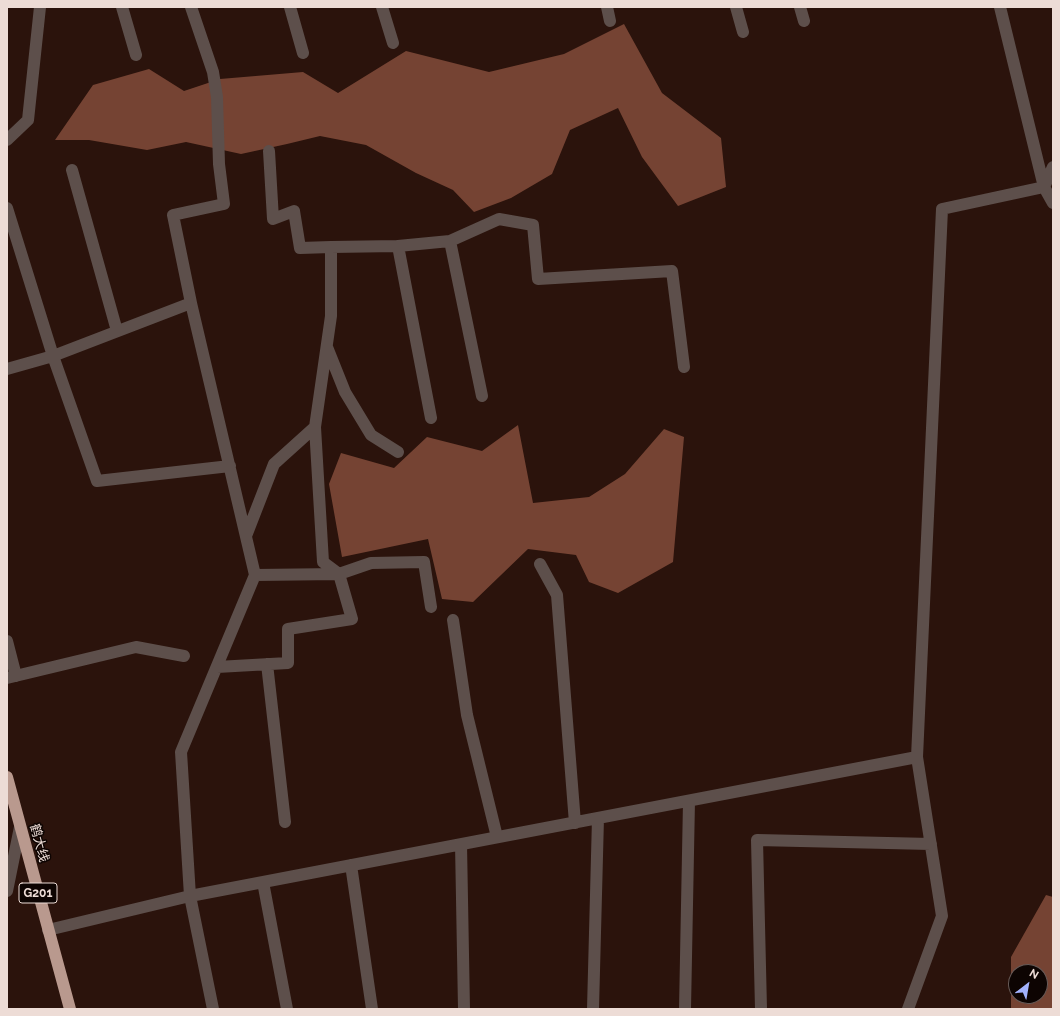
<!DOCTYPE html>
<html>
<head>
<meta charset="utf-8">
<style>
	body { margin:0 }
	#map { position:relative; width:1060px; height:1016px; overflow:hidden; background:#2b130c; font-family:Raleway,sans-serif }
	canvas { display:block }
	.frame { position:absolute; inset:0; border:8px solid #eddcd6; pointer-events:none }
	.north { position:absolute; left:1008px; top:964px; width:40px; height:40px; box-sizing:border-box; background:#0d0402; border:1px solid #675a57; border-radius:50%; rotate:31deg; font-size:11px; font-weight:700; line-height:16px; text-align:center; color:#eddcd6 }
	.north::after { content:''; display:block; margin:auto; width:14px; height:18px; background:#a2b2fd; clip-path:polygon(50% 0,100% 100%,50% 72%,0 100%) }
</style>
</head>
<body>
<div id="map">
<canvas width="1060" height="1016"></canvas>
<div class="frame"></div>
<div class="north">N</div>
</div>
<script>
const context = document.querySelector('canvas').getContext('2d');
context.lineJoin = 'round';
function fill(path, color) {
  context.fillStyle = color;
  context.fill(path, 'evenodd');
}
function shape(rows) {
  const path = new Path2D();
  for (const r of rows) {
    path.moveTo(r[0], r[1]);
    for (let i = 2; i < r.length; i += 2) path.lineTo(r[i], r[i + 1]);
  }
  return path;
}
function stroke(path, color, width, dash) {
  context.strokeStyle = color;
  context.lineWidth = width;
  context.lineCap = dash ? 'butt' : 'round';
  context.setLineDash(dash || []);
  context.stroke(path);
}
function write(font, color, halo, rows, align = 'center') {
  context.font = font + ' Raleway,"Noto Sans SC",sans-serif';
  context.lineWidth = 3;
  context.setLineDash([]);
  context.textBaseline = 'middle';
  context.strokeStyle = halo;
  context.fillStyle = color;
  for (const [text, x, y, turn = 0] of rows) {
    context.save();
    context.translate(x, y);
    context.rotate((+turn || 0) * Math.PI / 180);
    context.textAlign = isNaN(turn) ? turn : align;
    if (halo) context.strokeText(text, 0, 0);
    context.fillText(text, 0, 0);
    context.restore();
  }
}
fill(shape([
	[624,24,662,93,721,138,726,187,678,206,642,157,618,108,570,130,552,174,511,198,474,212,453,190,416,173,366,145,320,136,287,144,241,154,186,142,147,150,89,140,55,140,93,85,149,69,184,91,220,79,303,72,338,93,406,51,489,72,564,54],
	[518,425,533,503,589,497,625,474,664,429,684,437,673,562,618,593,589,582,576,555,528,549,473,602,442,599,428,539,342,557,329,484,341,453,394,468,427,437,482,451],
	[1046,895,1053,897,1053,1009,1011,1009,1011,957],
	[1016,972,1040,972,1040,996,1016,996]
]), '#754333');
stroke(shape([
	[122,7,136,55],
	[191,7,213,72,217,97,219,164,224,204,173,215,191,303],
	[290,7,303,53],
	[382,7,393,43],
	[607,7,610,21],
	[736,7,743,32],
	[800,7,804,21],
	[1000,7,1044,187],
	[7,140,28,120,40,7],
	[269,151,273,219,294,211,300,248,331,247],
	[72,170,117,331],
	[1044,187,1053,167],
	[7,208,53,356,97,481,230,466],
	[450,241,482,396],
	[398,246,431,418],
	[327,347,345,392,371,435,398,452],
	[7,369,53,356,191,303,255,575,181,752,190,896,213,1009],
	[246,536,274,464,315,427,331,316,331,247,398,246,450,241,499,219,533,225,538,279,672,271,684,367],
	[540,564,557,595,575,823],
	[255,575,339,574,371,563,424,562,431,607],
	[453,620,467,715,497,837],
	[7,641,16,676],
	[267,664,285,822],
	[217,667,288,663,288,629,352,619,339,574,323,562,315,427],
	[7,678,136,647,184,656],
	[461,844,464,1009],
	[351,865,372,1009],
	[263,882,287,1009],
	[7,891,20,827],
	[48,930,190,896,917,757,942,209,1044,187,1053,203],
	[593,1009,598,818],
	[685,1009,689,801],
	[761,1009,757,840,931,844],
	[908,1009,942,916,917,757]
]), '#5d4f4b', 12);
stroke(shape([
	[7,777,70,1009]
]), '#b9998e', 12);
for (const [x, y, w] of [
	[38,893,38]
]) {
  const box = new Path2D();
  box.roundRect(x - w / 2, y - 10, w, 20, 3);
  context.fillStyle = '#0d0402';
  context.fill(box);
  stroke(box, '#eddcd6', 1);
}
write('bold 12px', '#eddcd6', null, [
	["G201",38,893]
]);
write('13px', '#eddcd6', '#0d0402', [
	["鹤大线",39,843,75]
]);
</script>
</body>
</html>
